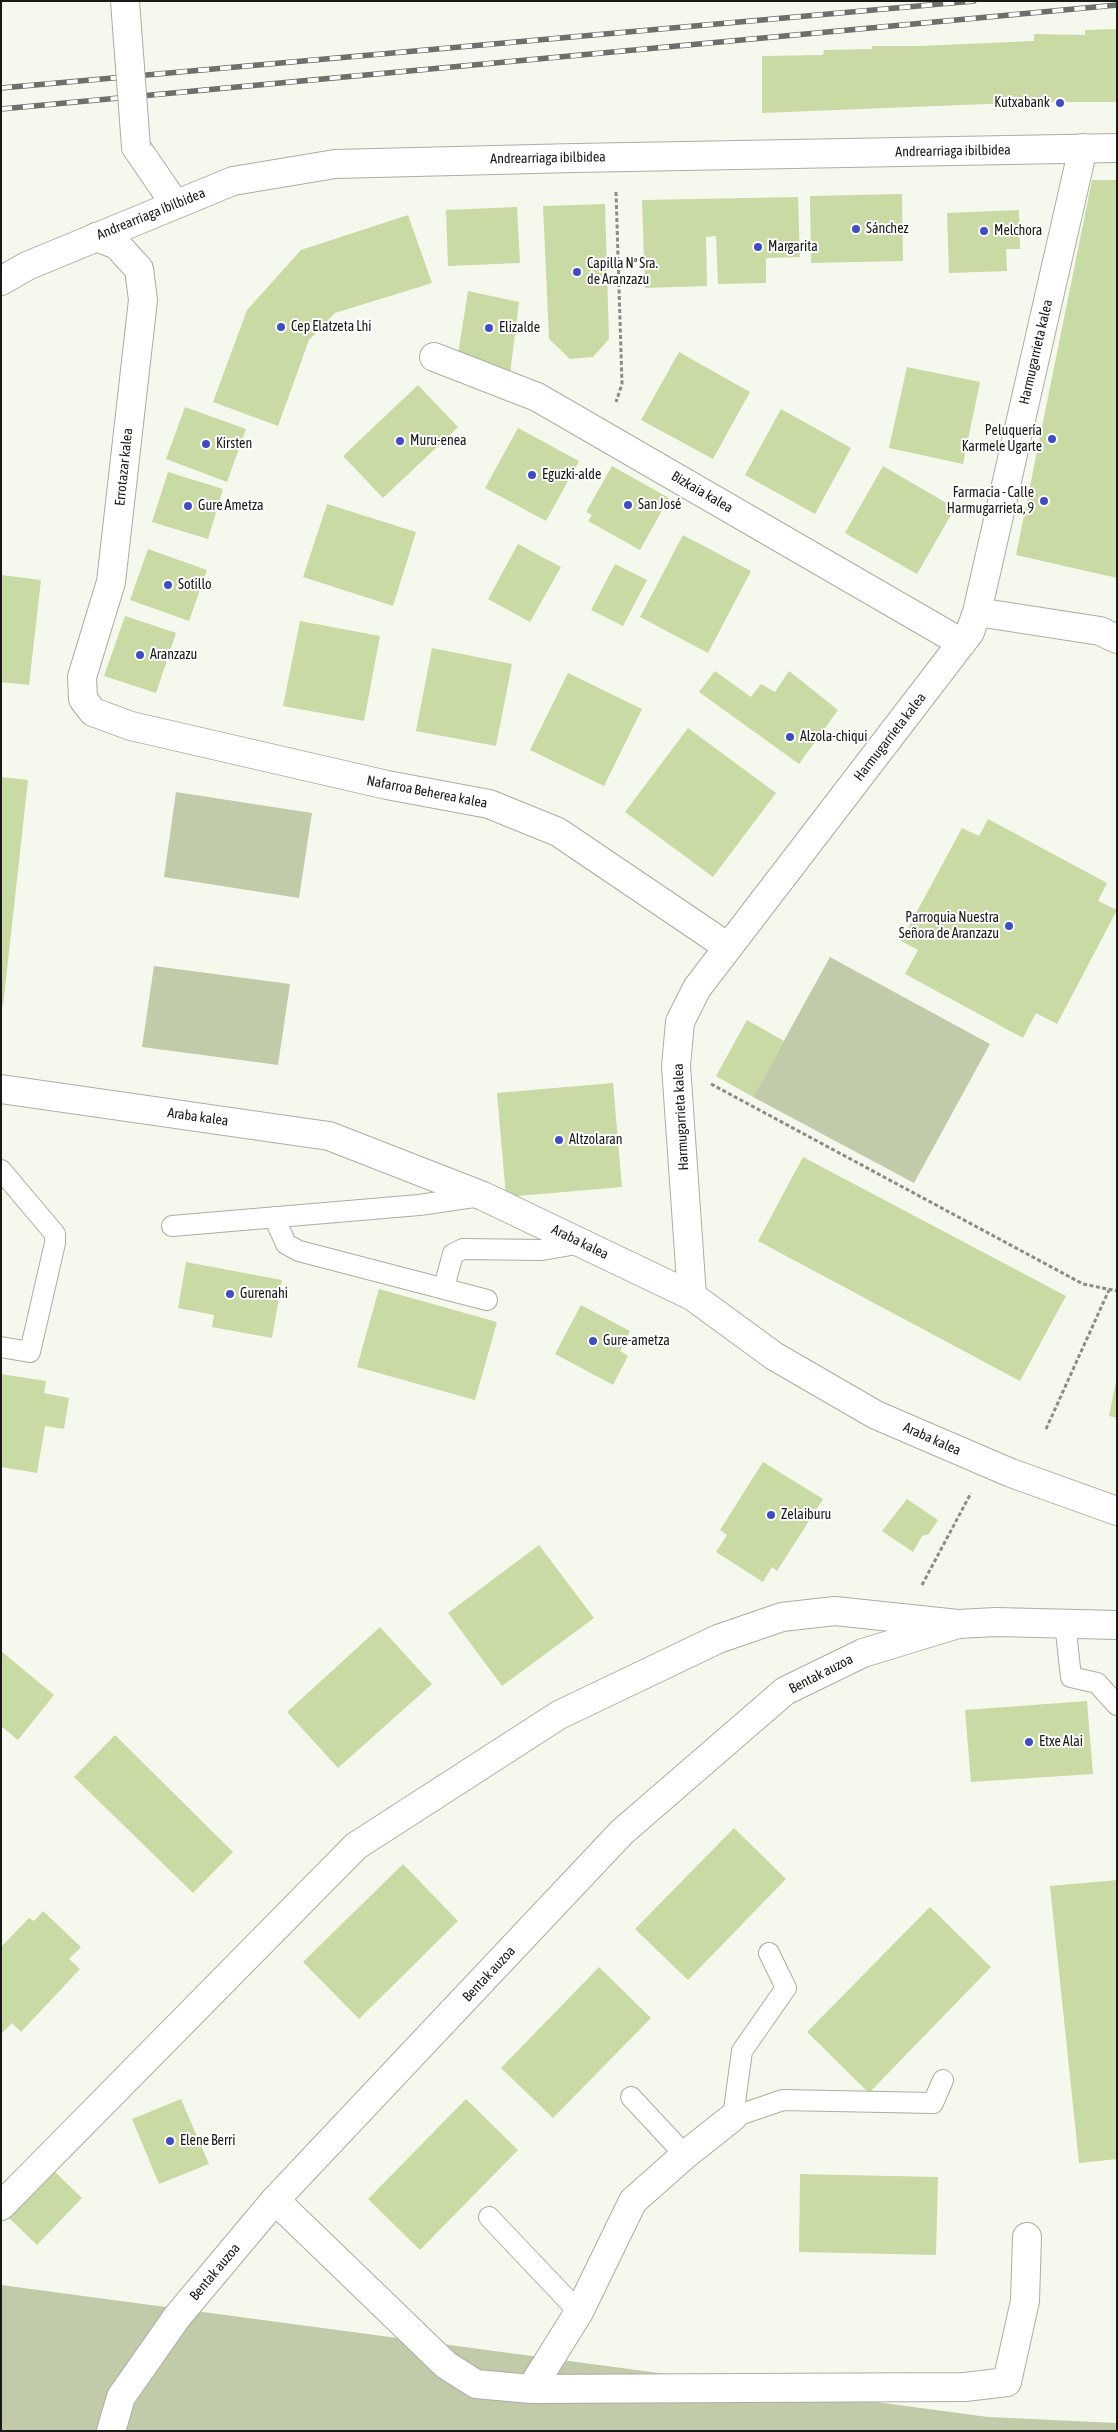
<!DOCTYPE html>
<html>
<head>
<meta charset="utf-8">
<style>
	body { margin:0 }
	#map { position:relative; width:1118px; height:2432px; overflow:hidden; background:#f5f9ed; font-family:"Asap Condensed",sans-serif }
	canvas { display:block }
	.frame { position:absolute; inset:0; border:2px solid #191a16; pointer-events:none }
</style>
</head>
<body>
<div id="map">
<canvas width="1118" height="2432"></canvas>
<div class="frame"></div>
</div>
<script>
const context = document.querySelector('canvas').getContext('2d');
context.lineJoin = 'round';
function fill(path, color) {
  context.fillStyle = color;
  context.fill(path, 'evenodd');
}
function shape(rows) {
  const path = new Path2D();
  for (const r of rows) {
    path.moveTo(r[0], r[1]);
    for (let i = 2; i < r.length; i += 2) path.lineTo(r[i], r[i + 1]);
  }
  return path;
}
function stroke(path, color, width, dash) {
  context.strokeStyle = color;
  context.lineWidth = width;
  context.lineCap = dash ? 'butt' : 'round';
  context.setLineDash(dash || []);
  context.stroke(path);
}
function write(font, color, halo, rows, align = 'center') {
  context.font = font + ' "Asap Condensed",sans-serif';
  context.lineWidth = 4;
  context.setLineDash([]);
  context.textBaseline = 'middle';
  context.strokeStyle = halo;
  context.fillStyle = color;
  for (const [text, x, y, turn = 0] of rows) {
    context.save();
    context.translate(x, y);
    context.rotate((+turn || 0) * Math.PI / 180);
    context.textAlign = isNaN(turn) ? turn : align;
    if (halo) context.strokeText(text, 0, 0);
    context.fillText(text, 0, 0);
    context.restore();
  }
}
fill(shape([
	[176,792,312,813,299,898,164,877],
	[830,957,990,1044,914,1183,753,1097],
	[154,966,290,984,278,1065,142,1047],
	[1,2285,988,2417,1117,2423,1117,2431,1,2431]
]), '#c1cba9');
fill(shape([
	[1117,29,1117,102,1036,102,762,113,762,56,823,55,824,50,872,49,872,46,919,46,1034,41,1034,34,1085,35,1085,30],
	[1092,180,1117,180,1117,578,1016,555],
	[902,194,903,261,811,263,810,196],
	[798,197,800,257,766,258,766,283,718,284,716,236,706,237,707,286,645,288,642,200],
	[605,204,609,339,593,357,570,359,549,339,543,206],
	[517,207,520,263,448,266,446,210],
	[1019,210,1020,249,1006,249,1007,271,949,273,947,213],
	[408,215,432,283,335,313,309,340,278,426,213,402,247,310,301,250],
	[468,291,519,302,509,382,458,354],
	[679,352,750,392,713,459,641,420],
	[907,367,980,382,963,464,889,448],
	[418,385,458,427,383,498,343,456],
	[185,407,246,429,227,482,166,459],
	[781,409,851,448,815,514,745,475],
	[518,428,579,461,546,521,485,488],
	[612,466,669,498,640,550,588,521,592,515,586,512],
	[883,466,955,508,917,574,845,533],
	[168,472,223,489,208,539,152,522],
	[327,504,416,532,393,606,303,577],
	[683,535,751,571,708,653,640,617],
	[518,544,561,567,530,622,488,599],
	[148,549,207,570,189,621,130,600],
	[615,564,647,580,623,626,591,610],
	[1,575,41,580,29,685,1,682],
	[125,616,176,633,156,693,104,676],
	[300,621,380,636,364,721,283,706],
	[432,648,512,664,496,746,416,731],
	[715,671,751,697,761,684,775,692,789,671,838,710,799,764,699,692],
	[568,673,642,709,604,786,530,750],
	[688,728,776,793,713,877,625,812],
	[1,777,28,780,3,1006,1,1005],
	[988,819,1107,883,1098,901,1117,910,1057,1024,1036,1013,1023,1038,905,974,918,950,901,941,962,828,979,836],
	[747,1020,784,1041,753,1097,716,1076],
	[613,1083,622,1187,506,1197,497,1093],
	[803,1157,1066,1296,1020,1381,758,1241],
	[186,1262,282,1280,272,1338,212,1327,214,1315,178,1308],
	[379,1289,497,1322,475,1400,357,1367],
	[581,1305,630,1331,620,1351,628,1356,613,1385,555,1354],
	[1,1374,46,1381,44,1393,69,1398,64,1429,45,1426,37,1473,1,1467],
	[1116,1382,1117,1382,1117,1418,1109,1416],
	[763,1462,823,1499,777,1571,772,1567,763,1582,716,1552,727,1535,720,1530],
	[907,1499,938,1520,929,1534,922,1536,913,1552,882,1531],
	[539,1545,594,1618,502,1686,448,1613],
	[380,1627,432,1684,338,1768,287,1712],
	[1,1651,54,1695,18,1740,1,1726],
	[1087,1701,1093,1774,971,1782,965,1710],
	[115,1735,233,1852,193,1893,74,1777],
	[734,1828,786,1879,688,1980,635,1929],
	[403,1864,458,1921,359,2019,303,1962],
	[1117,1880,1117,2159,1079,2163,1050,1886],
	[930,1907,991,1967,869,2093,807,2032],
	[43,1911,81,1947,69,1959,80,1969,21,2032,12,2023,2,2033,1,1947,29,1918,34,1921],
	[599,1967,651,2018,553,2118,501,2068],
	[181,2099,209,2164,159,2184,132,2119],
	[466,2099,518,2150,420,2250,368,2199],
	[53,2170,82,2198,37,2245,8,2217],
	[800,2174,938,2177,936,2255,799,2252]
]), '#c9daa4');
const lane = shape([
	[1,1170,55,1234,55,1243,30,1352,1,1347],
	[274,1217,286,1244,299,1251,487,1300],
	[172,1226,419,1205,481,1196],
	[444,1287,453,1254,463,1249,542,1250,582,1243],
	[1065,1623,1071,1677,1097,1683,1117,1705],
	[769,1953,786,1988,742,2051,733,2117,783,2100,933,2103,943,2080],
	[631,2097,685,2155],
	[489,2217,579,2312]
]);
const street = shape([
	[136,147,175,204],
	[96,237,117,245,139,269,143,300,111,582,82,677,83,699,93,712,131,726,387,785,489,804,558,832,728,947],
	[434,357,537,397,962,643],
	[977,612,1100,631,1117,639],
	[1,1089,329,1136,483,1196,692,1296,774,1356,876,1415,1011,1473,1117,1511],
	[692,1296,676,1066,680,1022,697,988,970,632,977,612,1083,148],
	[275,2200,446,2365,476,2384,531,2389,965,2387,1007,2382,1025,2301,1027,2237],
	[1,2206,356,1846,559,1715,718,1639,782,1617,835,1611,958,1624],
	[531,2389,579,2312,633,2201,685,2155,733,2117]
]);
const secondary = shape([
	[1,281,27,266,233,181,335,164,575,158,1117,148],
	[111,2431,121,2397,177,2317,275,2200,622,1832,785,1691,863,1653,958,1624,996,1622,1117,1625]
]);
stroke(lane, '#aaaea3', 22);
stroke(street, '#aaaea3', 30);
stroke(secondary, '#aaaea3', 30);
stroke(shape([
	[616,192,622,384,616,402],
	[711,1084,1083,1284,1117,1291],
	[1046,1429,1109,1290],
	[922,1585,971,1493]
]), '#8b8d85', 3, [4, 2.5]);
stroke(lane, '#fff', 20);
stroke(street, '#fff', 28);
stroke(secondary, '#fff', 28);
const rail = shape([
	[1,88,974,1],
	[1,109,1117,5]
]);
stroke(rail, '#6d6f68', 5.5);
stroke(rail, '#fff', 4, [11]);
const streetBridge = shape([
	[125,1,136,147]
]);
stroke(streetBridge, '#aaaea3', 30, []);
stroke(streetBridge, '#fff', 28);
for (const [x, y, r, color] of [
	[1060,103,5,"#404cc0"],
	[856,229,5,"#404cc0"],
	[984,231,5,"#404cc0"],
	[758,247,5,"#404cc0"],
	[577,272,5,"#404cc0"],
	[281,327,5,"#404cc0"],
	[489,328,5,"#404cc0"],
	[1052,439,5,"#404cc0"],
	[400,441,5,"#404cc0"],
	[206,444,5,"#404cc0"],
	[532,475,5,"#404cc0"],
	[1044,501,5,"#404cc0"],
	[628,505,5,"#404cc0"],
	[188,506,5,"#404cc0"],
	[168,585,5,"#404cc0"],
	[140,655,5,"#404cc0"],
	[790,737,5,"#404cc0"],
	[1009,926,5,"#404cc0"],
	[559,1140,5,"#404cc0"],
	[230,1294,5,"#404cc0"],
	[593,1341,5,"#404cc0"],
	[771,1515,5,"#404cc0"],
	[1029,1742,5,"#404cc0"],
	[170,2141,5,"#404cc0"]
]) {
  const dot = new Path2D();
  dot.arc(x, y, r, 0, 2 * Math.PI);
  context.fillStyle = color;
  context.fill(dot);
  stroke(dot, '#fff', 2);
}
write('14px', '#191a16', '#fff', [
	["Kutxabank",1050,103,"right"],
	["Sánchez",866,229],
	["Melchora",994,231],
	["Margarita",768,247],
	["Capilla Nª Sra.",587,264],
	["de Aranzazu",587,280],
	["Cep Elatzeta Lhi",291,327],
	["Elizalde",499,328],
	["Peluquería",1042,431,"right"],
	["Karmele Ugarte",1042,447,"right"],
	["Muru-enea",410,441],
	["Kirsten",216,444],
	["Eguzki-alde",542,475],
	["Farmacia - Calle",1034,493,"right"],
	["Harmugarrieta, 9",1034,509,"right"],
	["San José",638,505],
	["Gure Ametza",198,506],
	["Sotillo",178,585],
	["Aranzazu",150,655],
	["Alzola-chiqui",800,737],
	["Parroquia Nuestra",999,918,"right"],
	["Señora de Aranzazu",999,934,"right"],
	["Altzolaran",569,1140],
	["Gurenahi",240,1294],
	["Gure-ametza",603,1341],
	["Zelaiburu",781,1515],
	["Etxe Alai",1039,1742],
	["Elene Berri",180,2141]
], 'left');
write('14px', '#191a16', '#fff', [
	["Andrearriaga ibilbidea",953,151,-1],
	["Andrearriaga ibilbidea",548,158,-1],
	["Andrearriaga ibilbidea",151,214,-22],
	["Harmugarrieta kalea",1036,352,-77],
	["Errotazar kalea",124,467,-84],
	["Bizkaia kalea",702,492,30],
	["Harmugarrieta kalea",890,737,-52],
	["Nafarroa Beherea kalea",427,792,11],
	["Araba kalea",198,1117,8],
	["Harmugarrieta kalea",681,1117,-93],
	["Araba kalea",580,1242,26],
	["Araba kalea",932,1439,24],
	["Bentak auzoa",821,1674,-27],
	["Bentak auzoa",489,1974,-47],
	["Bentak auzoa",215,2272,-50]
]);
</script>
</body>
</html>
